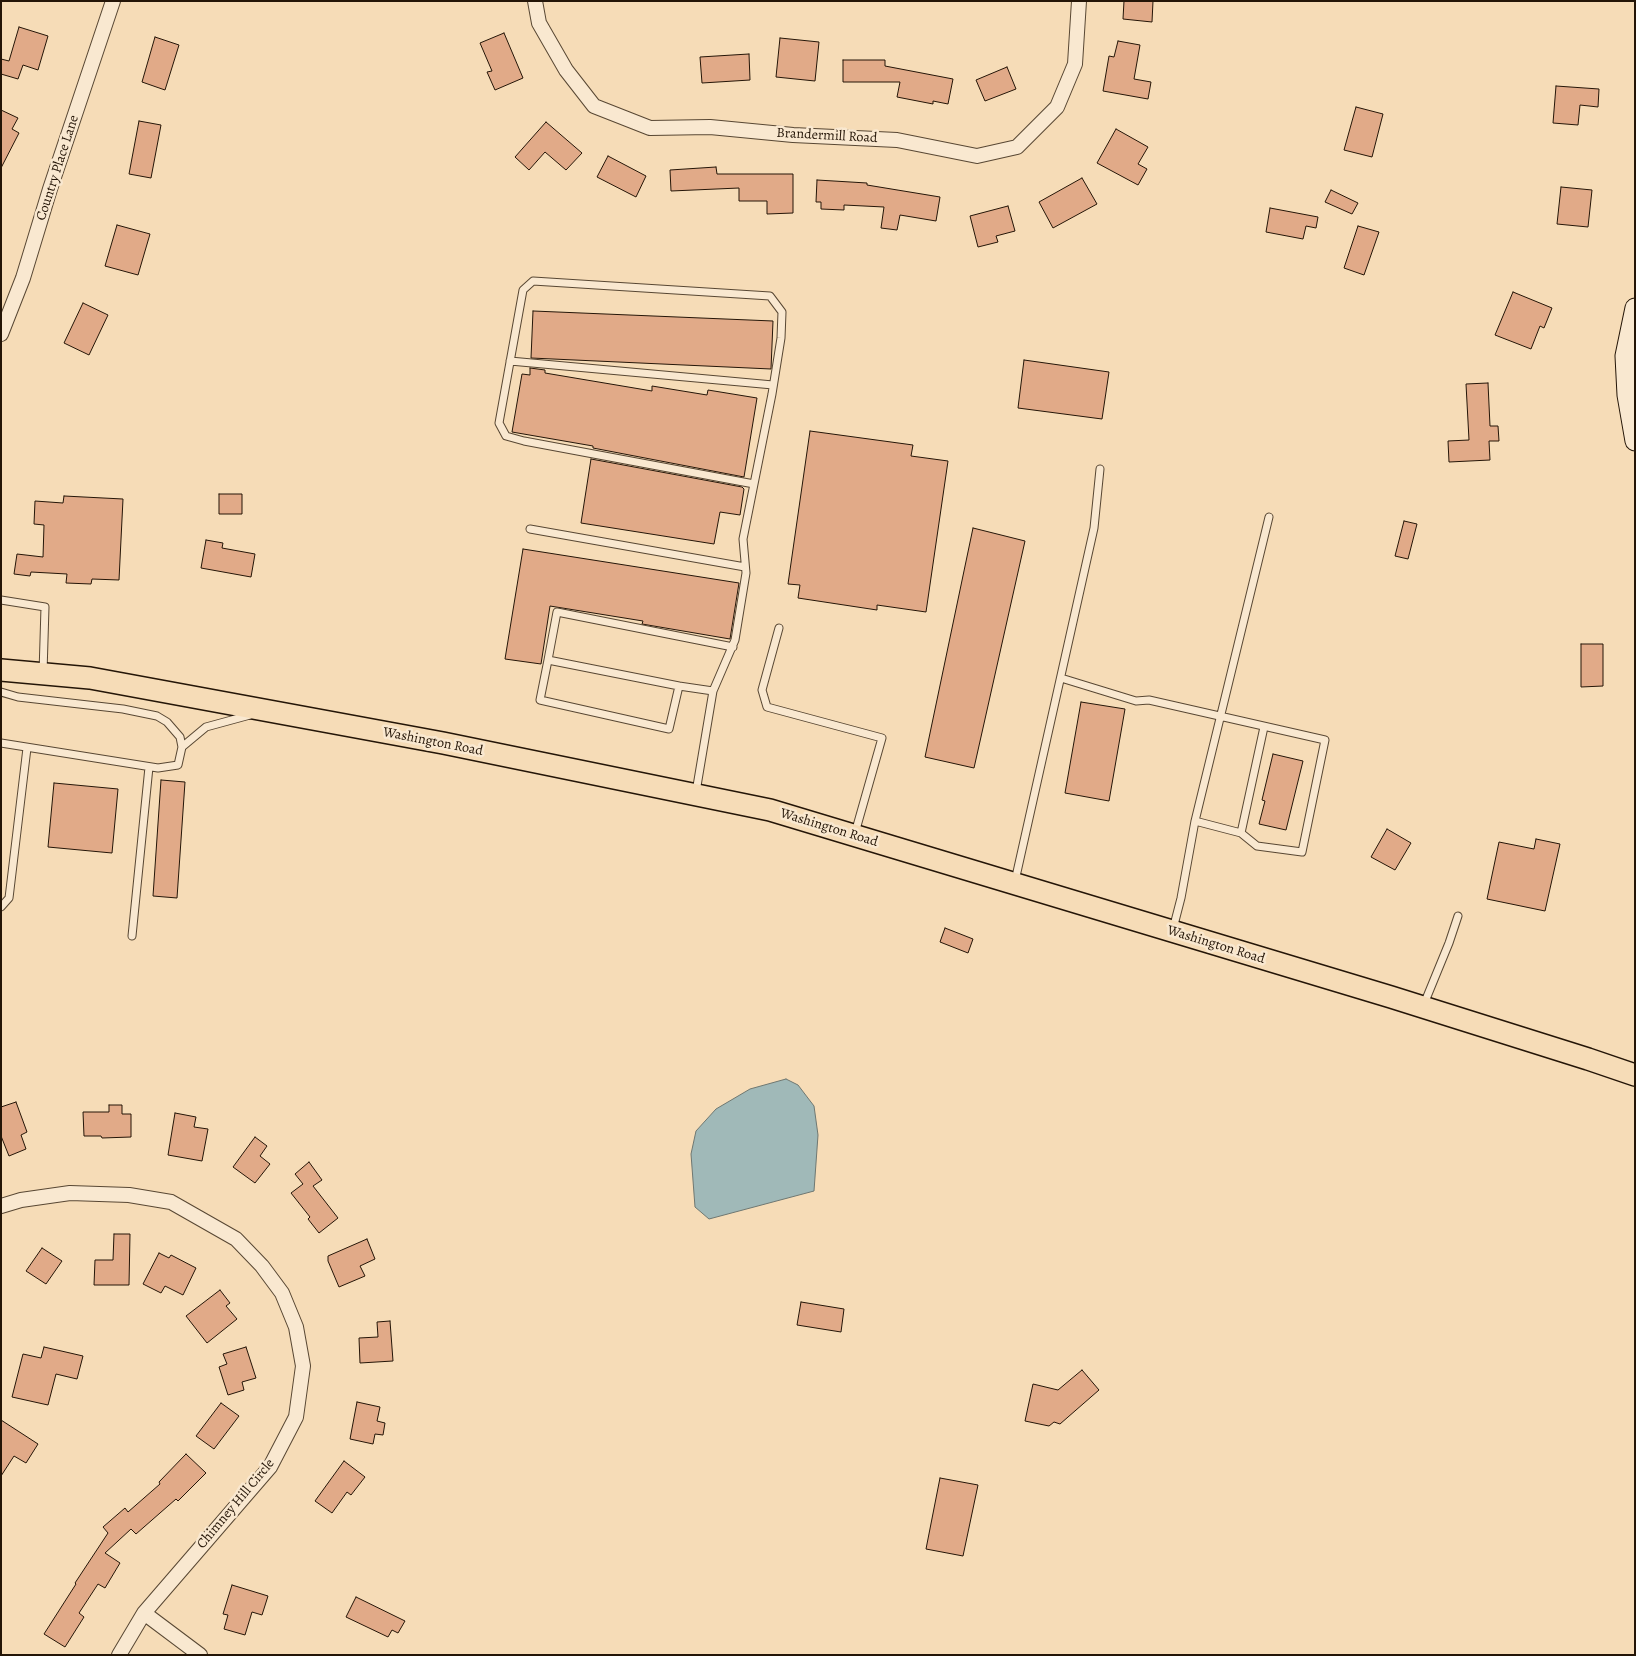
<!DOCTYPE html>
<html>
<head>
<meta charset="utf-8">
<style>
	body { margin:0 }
	#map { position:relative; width:1636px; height:1656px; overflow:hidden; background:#f6dcb7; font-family:Alegreya,serif }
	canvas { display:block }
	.frame { position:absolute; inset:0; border:2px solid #241507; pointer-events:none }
</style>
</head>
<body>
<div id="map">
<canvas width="1636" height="1656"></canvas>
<div class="frame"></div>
</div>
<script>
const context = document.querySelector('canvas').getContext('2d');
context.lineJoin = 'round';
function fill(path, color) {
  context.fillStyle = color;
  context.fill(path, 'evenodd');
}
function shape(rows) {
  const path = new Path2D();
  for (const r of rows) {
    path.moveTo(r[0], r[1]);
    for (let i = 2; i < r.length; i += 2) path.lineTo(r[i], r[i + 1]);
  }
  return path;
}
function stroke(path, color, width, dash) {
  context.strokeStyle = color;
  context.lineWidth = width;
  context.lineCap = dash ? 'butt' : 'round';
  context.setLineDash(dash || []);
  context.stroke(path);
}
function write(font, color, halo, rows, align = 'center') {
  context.font = font + ' Alegreya,serif';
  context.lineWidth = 5;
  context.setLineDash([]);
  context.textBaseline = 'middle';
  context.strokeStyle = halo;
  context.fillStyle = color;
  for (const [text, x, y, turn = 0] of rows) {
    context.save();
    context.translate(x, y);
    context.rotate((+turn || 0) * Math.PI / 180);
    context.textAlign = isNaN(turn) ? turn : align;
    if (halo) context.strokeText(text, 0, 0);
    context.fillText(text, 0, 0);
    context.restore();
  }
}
const water = shape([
	[786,1079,798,1085,814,1106,818,1135,814,1191,709,1219,695,1207,691,1154,696,1131,716,1109,750,1089,786,1079]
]);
fill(water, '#a0b9b8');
stroke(water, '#6e7771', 1);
const building = shape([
	[1124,1,1153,1,1152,22,1123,19,1124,1],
	[19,27,48,36,38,70,23,65,18,79,1,74,1,59,9,61,19,27],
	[504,33,523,78,495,90,487,72,492,71,480,43,504,33],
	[155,37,179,45,165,90,142,82,155,37],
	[780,38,819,42,815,81,776,77,780,38],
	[1118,41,1140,45,1134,79,1151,82,1148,99,1103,91,1109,56,1114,57,1118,41],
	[749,54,750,80,702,83,700,57,749,54],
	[843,60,885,60,885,66,953,79,948,104,933,101,933,104,897,97,900,82,843,82,843,60],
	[1007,67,1016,89,985,101,976,80,1007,67],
	[1556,86,1599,89,1598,107,1580,105,1578,125,1553,123,1556,86],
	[1356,107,1383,114,1372,157,1344,150,1356,107],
	[1,110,18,118,12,129,19,133,1,168,1,110],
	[139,121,161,125,151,178,129,174,139,121],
	[546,122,582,153,566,170,545,152,529,170,515,157,546,122],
	[1116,129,1148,147,1138,164,1147,169,1138,185,1097,163,1116,129],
	[608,156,646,176,636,197,597,177,608,156],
	[716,167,717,174,793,174,793,213,767,214,767,201,739,201,739,188,671,191,670,170,716,167],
	[1082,178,1097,204,1053,228,1039,202,1082,178],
	[817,180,867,183,867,185,940,197,936,221,900,215,897,230,881,228,884,207,844,205,844,210,821,209,821,202,816,202,817,180],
	[1561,187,1592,190,1588,227,1557,224,1561,187],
	[1331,190,1358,203,1352,214,1325,202,1331,190],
	[1008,206,1015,231,996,236,998,242,978,247,970,216,1008,206],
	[1270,208,1318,217,1316,228,1306,226,1303,239,1266,232,1270,208],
	[117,225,150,234,138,275,105,266,117,225],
	[1358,226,1379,232,1364,275,1344,268,1358,226],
	[1513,292,1552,308,1544,328,1540,326,1531,349,1495,335,1513,292],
	[83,303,108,315,89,355,64,343,83,303],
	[533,311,773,321,771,369,531,358,533,311],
	[1024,360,1109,372,1102,419,1018,408,1024,360],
	[530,368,545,370,545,373,652,391,652,386,707,395,708,390,757,398,744,477,593,448,593,446,512,432,522,374,530,375,530,368],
	[1488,383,1490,426,1498,426,1499,441,1489,441,1490,460,1449,462,1448,441,1469,440,1466,384,1488,383],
	[810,431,913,445,911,456,948,461,926,612,877,605,877,610,798,598,800,585,788,584,810,431],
	[591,459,742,487,744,489,740,515,720,512,714,544,581,523,591,459],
	[219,494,242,494,242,514,219,514,219,494],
	[64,496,123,499,119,580,92,579,91,584,66,583,67,574,31,572,30,576,14,574,17,554,43,557,44,525,34,524,35,501,63,503,64,496],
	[1404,521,1417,524,1408,559,1395,556,1404,521],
	[973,528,1025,541,974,768,925,757,973,528],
	[206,540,223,543,222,548,255,554,251,577,201,568,206,540],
	[523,549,739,583,730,639,642,624,643,621,550,606,541,664,505,659,523,549],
	[1581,644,1603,644,1603,686,1581,687,1581,644],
	[1081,702,1125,709,1109,801,1065,793,1081,702],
	[1273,754,1303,761,1286,830,1259,824,1265,801,1262,800,1273,754],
	[161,780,185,782,177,898,153,896,161,780],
	[54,783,118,789,112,853,48,847,54,783],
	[1387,829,1411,843,1395,870,1371,857,1387,829],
	[1536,839,1560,844,1545,911,1487,899,1499,842,1534,849,1536,839],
	[945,928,973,939,968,953,940,942,945,928],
	[16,1102,27,1132,21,1135,26,1149,9,1156,1,1136,1,1107,16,1102],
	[109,1105,122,1105,122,1114,131,1114,131,1137,102,1138,101,1136,84,1136,83,1112,109,1112,109,1105],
	[175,1113,196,1117,194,1127,208,1129,202,1161,168,1155,175,1113],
	[255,1137,267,1146,260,1156,270,1164,255,1183,233,1167,255,1137],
	[309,1162,322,1180,313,1186,338,1218,319,1233,308,1219,310,1217,291,1193,303,1184,295,1174,309,1162],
	[114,1234,130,1234,129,1285,94,1285,95,1260,113,1260,114,1234],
	[367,1239,375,1259,360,1266,365,1276,339,1287,328,1261,328,1256,367,1239],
	[42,1248,62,1261,46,1284,26,1271,42,1248],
	[159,1253,169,1258,171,1255,196,1268,183,1295,165,1286,161,1293,143,1284,159,1253],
	[220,1290,230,1303,226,1306,237,1319,207,1343,186,1316,220,1290],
	[801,1302,844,1309,841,1332,797,1325,801,1302],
	[390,1321,393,1361,360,1363,359,1338,378,1337,377,1322,390,1321],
	[44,1347,83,1356,77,1379,56,1374,48,1405,12,1397,23,1354,41,1358,44,1347],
	[246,1347,256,1378,242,1382,244,1390,228,1395,219,1367,227,1364,223,1354,246,1347],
	[1082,1370,1099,1390,1060,1424,1054,1422,1049,1426,1025,1421,1033,1384,1058,1390,1082,1370],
	[357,1402,380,1407,377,1421,385,1423,383,1435,375,1434,373,1444,350,1439,357,1402],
	[221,1403,239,1416,214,1449,196,1436,221,1403],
	[1,1420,38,1444,26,1463,14,1456,1,1476,1,1420],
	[186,1454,206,1473,178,1501,176,1499,136,1534,131,1529,105,1553,120,1563,105,1588,98,1584,79,1613,84,1617,65,1647,44,1634,76,1584,75,1583,108,1533,103,1527,125,1508,128,1512,160,1484,159,1482,186,1454],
	[344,1461,365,1477,351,1495,347,1492,332,1513,315,1501,344,1461],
	[940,1478,978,1485,963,1556,926,1549,940,1478],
	[232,1585,268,1596,262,1615,252,1612,245,1635,224,1629,228,1615,223,1614,232,1585],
	[356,1597,405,1621,398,1633,392,1630,388,1637,346,1617,356,1597]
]);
fill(building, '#e1aa88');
stroke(building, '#241507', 1);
const lane = shape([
	[510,361,773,385],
	[530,529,745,567],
	[1,600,45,607,43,673],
	[779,628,762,690,767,707,882,738,855,833],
	[548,660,557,612,733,647],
	[1061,678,1136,701,1149,700,1325,740,1302,852,1257,846,1241,833,1195,821],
	[679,686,669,729,540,700,548,660,679,686,713,691],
	[1,692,18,697,123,709,157,716,167,722,180,737,182,747,178,765,158,768,1,743],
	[182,747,206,727,250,715],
	[696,792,713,691,735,640,746,573,743,539,772,394,781,338,782,312,770,296,533,281,523,290,499,423,506,436,524,441,754,484],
	[1241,833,1264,727],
	[1015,881,1094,528,1100,469],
	[1,907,9,898,27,748],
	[1173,929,1181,898,1195,821,1269,517],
	[132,936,149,767],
	[1424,1004,1449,943,1458,916]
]);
const street = shape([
	[535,1,539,23,566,70,594,106,650,128,710,127,793,135,897,140,977,156,1017,147,1057,107,1075,64,1079,1],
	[1,334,23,278,50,189,113,1],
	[1,1206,21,1200,70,1193,129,1195,171,1202,236,1239,262,1266,282,1293,296,1327,303,1366,296,1417,270,1467,144,1613,119,1655],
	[144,1613,200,1655]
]);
const secondary = shape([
	[1635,308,1625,356,1627,395,1635,441]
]);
const primary = shape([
	[1,670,90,678,443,743,770,810,1391,997,1588,1059,1635,1075]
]);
stroke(lane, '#584733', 9);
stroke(street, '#584733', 16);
stroke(secondary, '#241507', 21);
stroke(primary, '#241507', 24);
stroke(lane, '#f9e8d0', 7);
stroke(street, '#f9e8d0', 14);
stroke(secondary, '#f9e8d0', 19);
stroke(primary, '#f6dcb7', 21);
write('14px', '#241507', '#f9e8d0', [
	["Brandermill Road",827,136,3],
	["Country Place Lane",58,168,-72],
	["Washington Road",433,742,11],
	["Washington Road",829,828,17],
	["Washington Road",1216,945,17],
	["Chimney Hill Circle",236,1504,-50]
]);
</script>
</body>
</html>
